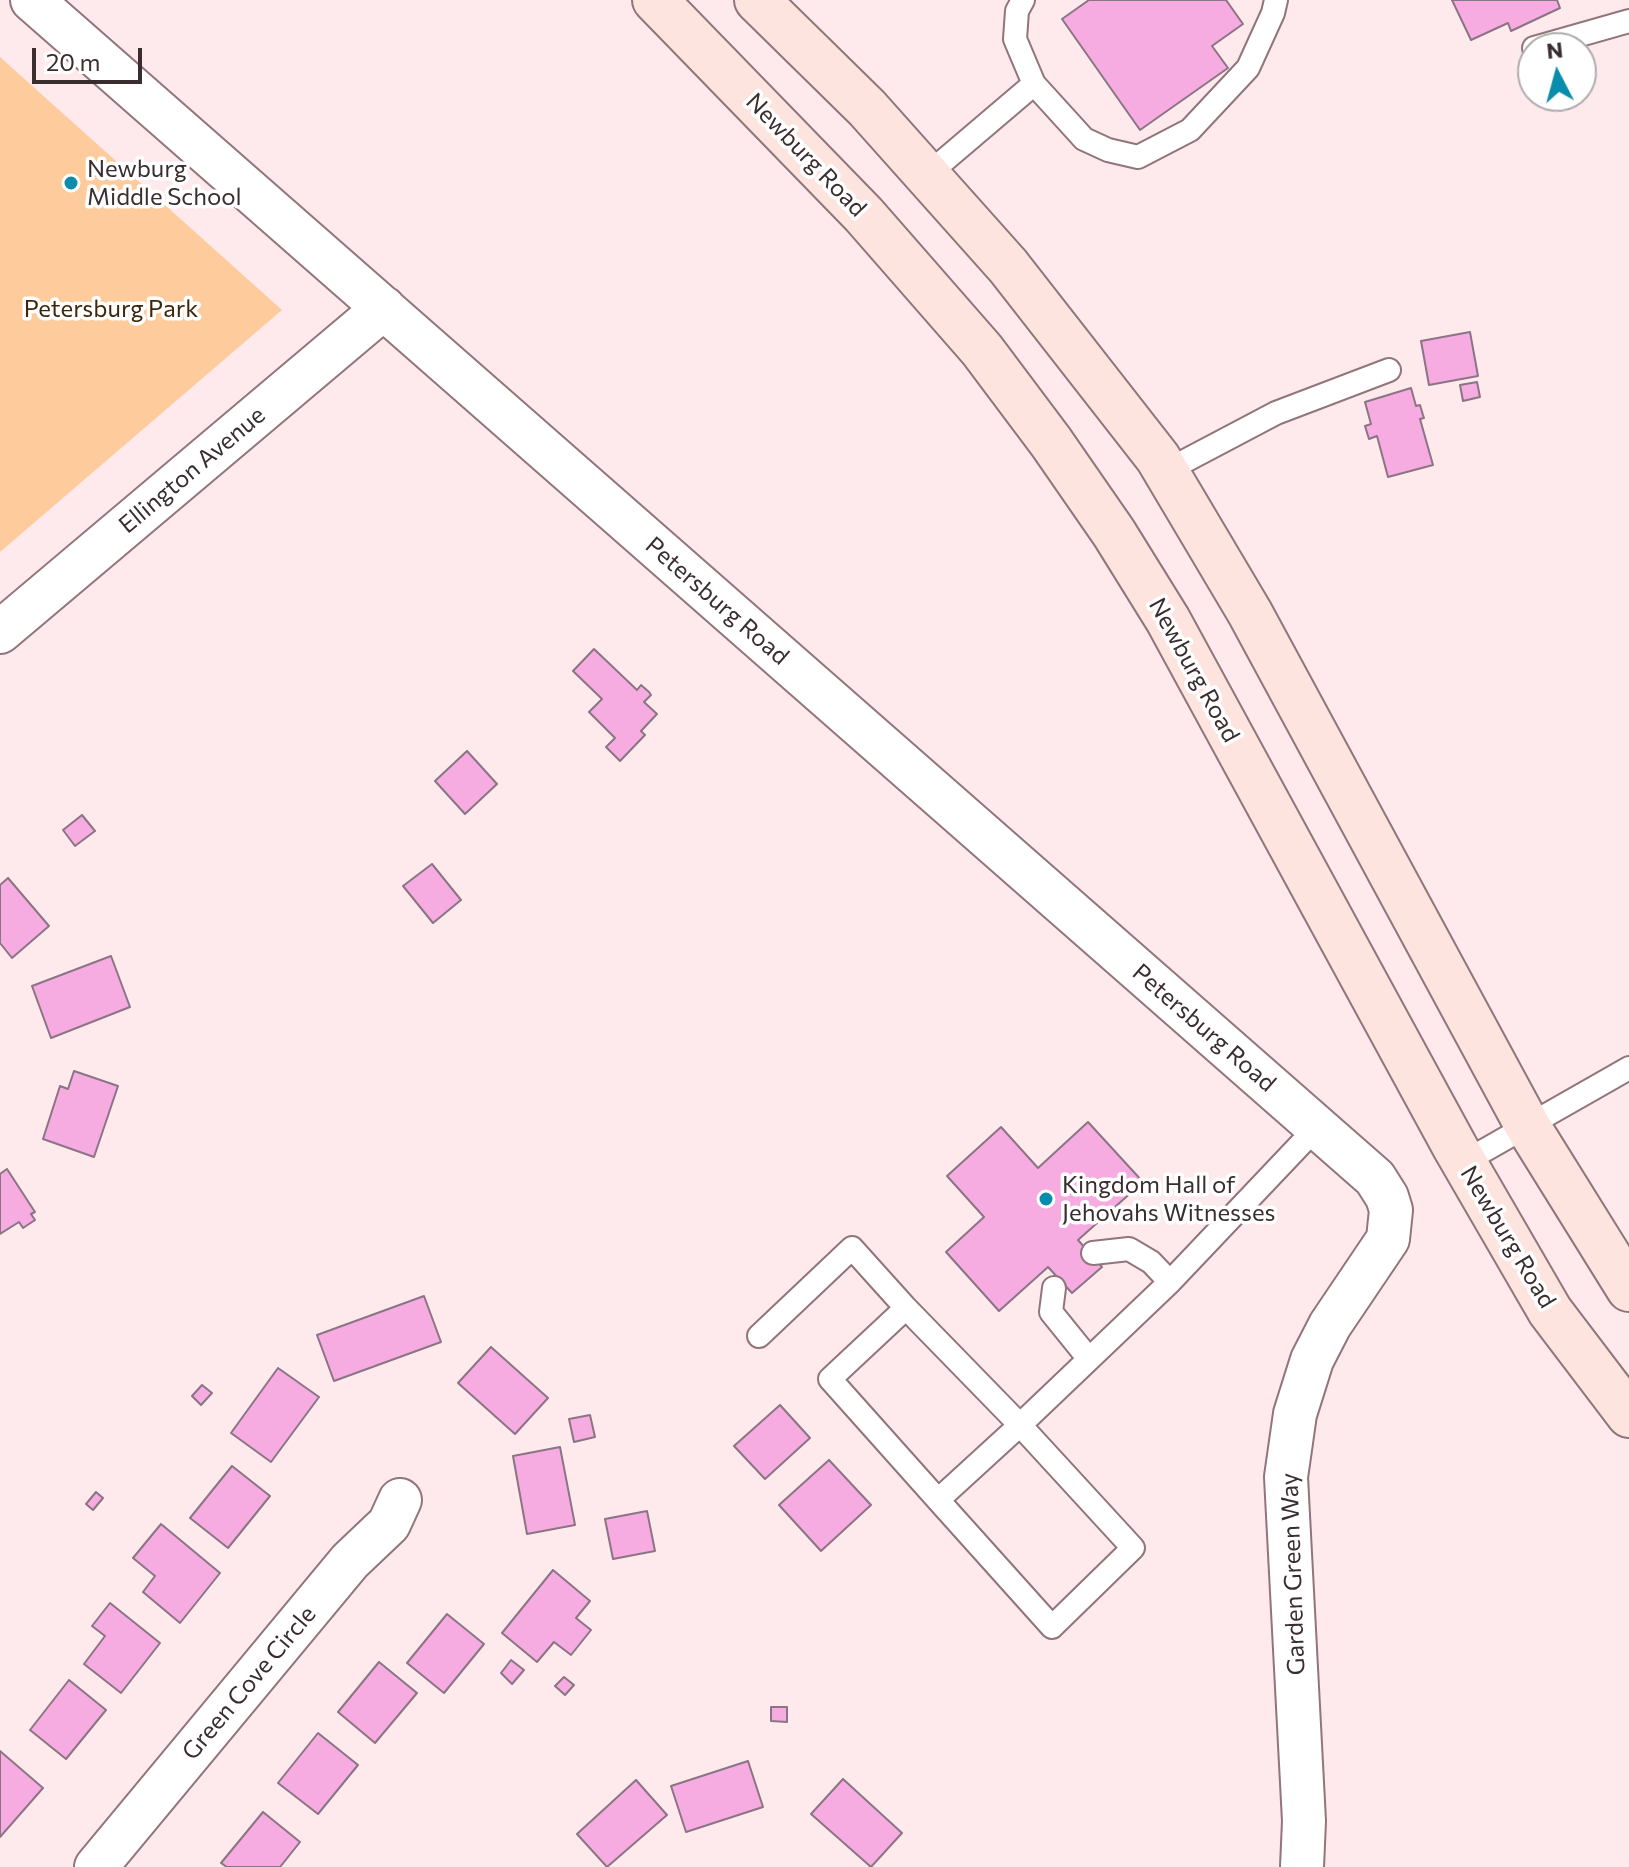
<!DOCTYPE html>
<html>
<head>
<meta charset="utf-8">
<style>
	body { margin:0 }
	#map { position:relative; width:1629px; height:1867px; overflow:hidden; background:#feeaed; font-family:Commissioner,sans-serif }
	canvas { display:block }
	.north { position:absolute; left:1517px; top:32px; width:80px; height:80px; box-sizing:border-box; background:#fff; border:2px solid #b0abac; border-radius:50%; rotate:354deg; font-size:22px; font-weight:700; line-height:32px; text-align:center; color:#392d2f }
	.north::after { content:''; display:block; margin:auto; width:28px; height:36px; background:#0a8dad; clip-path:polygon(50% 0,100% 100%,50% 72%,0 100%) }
	.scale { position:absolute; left:32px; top:48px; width:110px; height:36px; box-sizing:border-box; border:4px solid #392d2f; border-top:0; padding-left:10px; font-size:24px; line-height:28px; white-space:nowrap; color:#392d2f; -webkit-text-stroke:6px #fff; paint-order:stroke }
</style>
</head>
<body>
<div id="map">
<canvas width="1629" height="1867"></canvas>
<div class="north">N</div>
<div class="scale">20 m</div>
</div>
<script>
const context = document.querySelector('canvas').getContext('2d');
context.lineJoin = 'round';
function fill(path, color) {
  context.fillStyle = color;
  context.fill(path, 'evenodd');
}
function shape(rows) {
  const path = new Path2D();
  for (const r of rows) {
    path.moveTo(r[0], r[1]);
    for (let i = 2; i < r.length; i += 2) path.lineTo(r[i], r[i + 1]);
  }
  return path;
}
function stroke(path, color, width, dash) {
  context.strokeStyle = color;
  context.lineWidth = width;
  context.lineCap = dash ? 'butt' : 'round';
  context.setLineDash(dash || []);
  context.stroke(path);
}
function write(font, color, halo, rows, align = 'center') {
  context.font = font + ' Commissioner,sans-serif';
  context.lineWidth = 7;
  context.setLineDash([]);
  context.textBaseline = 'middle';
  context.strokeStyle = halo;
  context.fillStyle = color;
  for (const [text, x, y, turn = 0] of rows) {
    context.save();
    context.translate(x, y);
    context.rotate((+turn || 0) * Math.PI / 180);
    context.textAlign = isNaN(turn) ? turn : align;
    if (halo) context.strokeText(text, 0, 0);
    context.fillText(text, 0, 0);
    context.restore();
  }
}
fill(shape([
	[0,57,282,310,0,552]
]), '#fdcb9c');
const building = shape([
	[1089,0,1226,0,1243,24,1212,46,1228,68,1140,130,1062,19,1089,0],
	[1452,0,1557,0,1560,8,1511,31,1508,23,1471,40,1452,0],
	[1470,332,1478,376,1429,385,1421,341,1470,332],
	[1477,382,1480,397,1463,401,1460,385,1477,382],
	[1411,388,1416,406,1420,405,1423,415,1424,418,1420,419,1433,465,1388,477,1377,436,1369,439,1365,426,1371,424,1365,402,1411,388],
	[594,649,637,690,641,685,649,692,651,695,644,702,657,714,641,731,645,735,620,761,606,747,615,738,589,712,602,699,573,671,594,649],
	[467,751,497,784,465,814,435,781,467,751],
	[82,815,95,831,75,846,63,830,82,815],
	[432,864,461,900,433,923,403,886,432,864],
	[8,878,49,926,12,958,0,943,0,885,8,878],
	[111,956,130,1007,51,1038,32,986,111,956],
	[74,1071,118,1086,94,1157,43,1139,60,1086,68,1089,74,1071],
	[1088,1122,1143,1182,1078,1240,1102,1267,1072,1293,1048,1267,999,1311,946,1252,984,1217,947,1176,1001,1127,1038,1168,1088,1122],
	[7,1169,35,1212,31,1214,35,1220,23,1228,19,1222,0,1234,0,1174,7,1169],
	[424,1296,441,1342,334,1381,317,1335,424,1296],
	[491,1347,548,1398,515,1434,458,1383,491,1347],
	[278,1368,319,1397,271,1462,231,1433,278,1368],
	[202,1385,212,1393,201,1405,192,1396,202,1385],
	[780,1405,810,1438,765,1479,734,1446,780,1405],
	[590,1415,595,1437,574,1442,569,1419,590,1415],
	[560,1447,575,1525,527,1534,513,1456,560,1447],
	[829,1460,871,1505,821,1551,779,1505,829,1460],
	[232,1466,270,1496,228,1548,190,1518,232,1466],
	[96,1492,103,1498,93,1510,86,1504,96,1492],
	[647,1511,655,1551,613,1559,605,1519,647,1511],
	[161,1524,220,1573,180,1623,143,1592,155,1576,133,1558,161,1524],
	[553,1570,590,1601,576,1618,591,1630,571,1655,554,1642,537,1662,502,1633,553,1570],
	[110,1603,160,1643,121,1693,84,1664,105,1636,92,1626,110,1603],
	[447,1614,484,1644,444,1693,407,1663,447,1614],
	[511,1660,524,1670,512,1684,501,1673,511,1660],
	[379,1662,417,1693,375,1743,338,1712,379,1662],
	[564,1677,574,1685,565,1695,555,1686,564,1677],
	[69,1680,106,1710,66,1759,30,1730,69,1680],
	[771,1707,787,1707,787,1722,771,1721,771,1707],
	[318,1733,358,1765,318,1814,278,1783,318,1733],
	[0,1751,43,1788,0,1837,0,1751],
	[748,1761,763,1807,686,1832,671,1786,748,1761],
	[843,1779,902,1833,871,1867,811,1814,843,1779],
	[636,1780,667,1815,607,1867,577,1834,636,1780],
	[263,1812,300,1842,280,1867,227,1867,221,1863,263,1812]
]);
fill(building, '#f6ace1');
stroke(building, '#8b7484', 2);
const service = shape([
	[1023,0,1017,11,1015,39,1034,84,1084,139,1108,150,1138,157,1190,130,1248,68,1273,13,1276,0],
	[1534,48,1629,21],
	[927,175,1034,84],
	[1166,471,1276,413,1389,370],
	[1464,1162,1629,1068],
	[1093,1253,1129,1249,1151,1262,1170,1282],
	[1054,1288,1051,1312,1089,1359],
	[906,1308,830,1379,938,1500,1052,1627,1133,1548,1020,1425,938,1500],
	[759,1336,852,1248,906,1308,1020,1425,1170,1282,1317,1127]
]);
const minor = shape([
	[32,0,1375,1178,1387,1197,1391,1210,1388,1239,1330,1325,1312,1360,1295,1414,1286,1477,1304,1821,1302,1867],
	[0,632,384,308],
	[96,1867,350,1561,389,1524,400,1500]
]);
const secondary = shape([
	[655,0,864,215,982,350,1051,442,1114,533,1168,620,1455,1147,1550,1311,1629,1415],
	[757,0,867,108,1008,266,1158,458,1250,613,1527,1125,1629,1289]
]);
stroke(service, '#91757a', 26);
stroke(minor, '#91757a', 46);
stroke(secondary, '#91757a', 48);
stroke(service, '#fff', 22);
stroke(minor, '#fff', 42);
stroke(secondary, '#fde4de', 44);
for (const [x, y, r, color] of [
	[71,183,8,"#0a8dad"],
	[1046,1199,8,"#0a8dad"]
]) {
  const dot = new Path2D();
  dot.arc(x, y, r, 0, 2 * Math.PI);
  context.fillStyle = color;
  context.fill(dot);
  stroke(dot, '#fff', 3);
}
write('24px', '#392d2f', '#fff', [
	["Newburg Road",806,155,46],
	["Ellington Avenue",192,470,-40],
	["Petersburg Road",717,601,41],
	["Newburg Road",1194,670,61],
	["Petersburg Road",1204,1028,41],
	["Newburg Road",1508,1237,59],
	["Garden Green Way",1293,1574,-92],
	["Green Cove Circle",249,1683,-50]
]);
write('24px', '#392d2f', '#fff', [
	["Newburg",87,169],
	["Middle School",87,197],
	["Kingdom Hall of",1062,1185],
	["Jehovahs Witnesses",1062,1213]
], 'left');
write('24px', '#3f2509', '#fff', [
	["Petersburg Park",111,309]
]);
</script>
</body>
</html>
